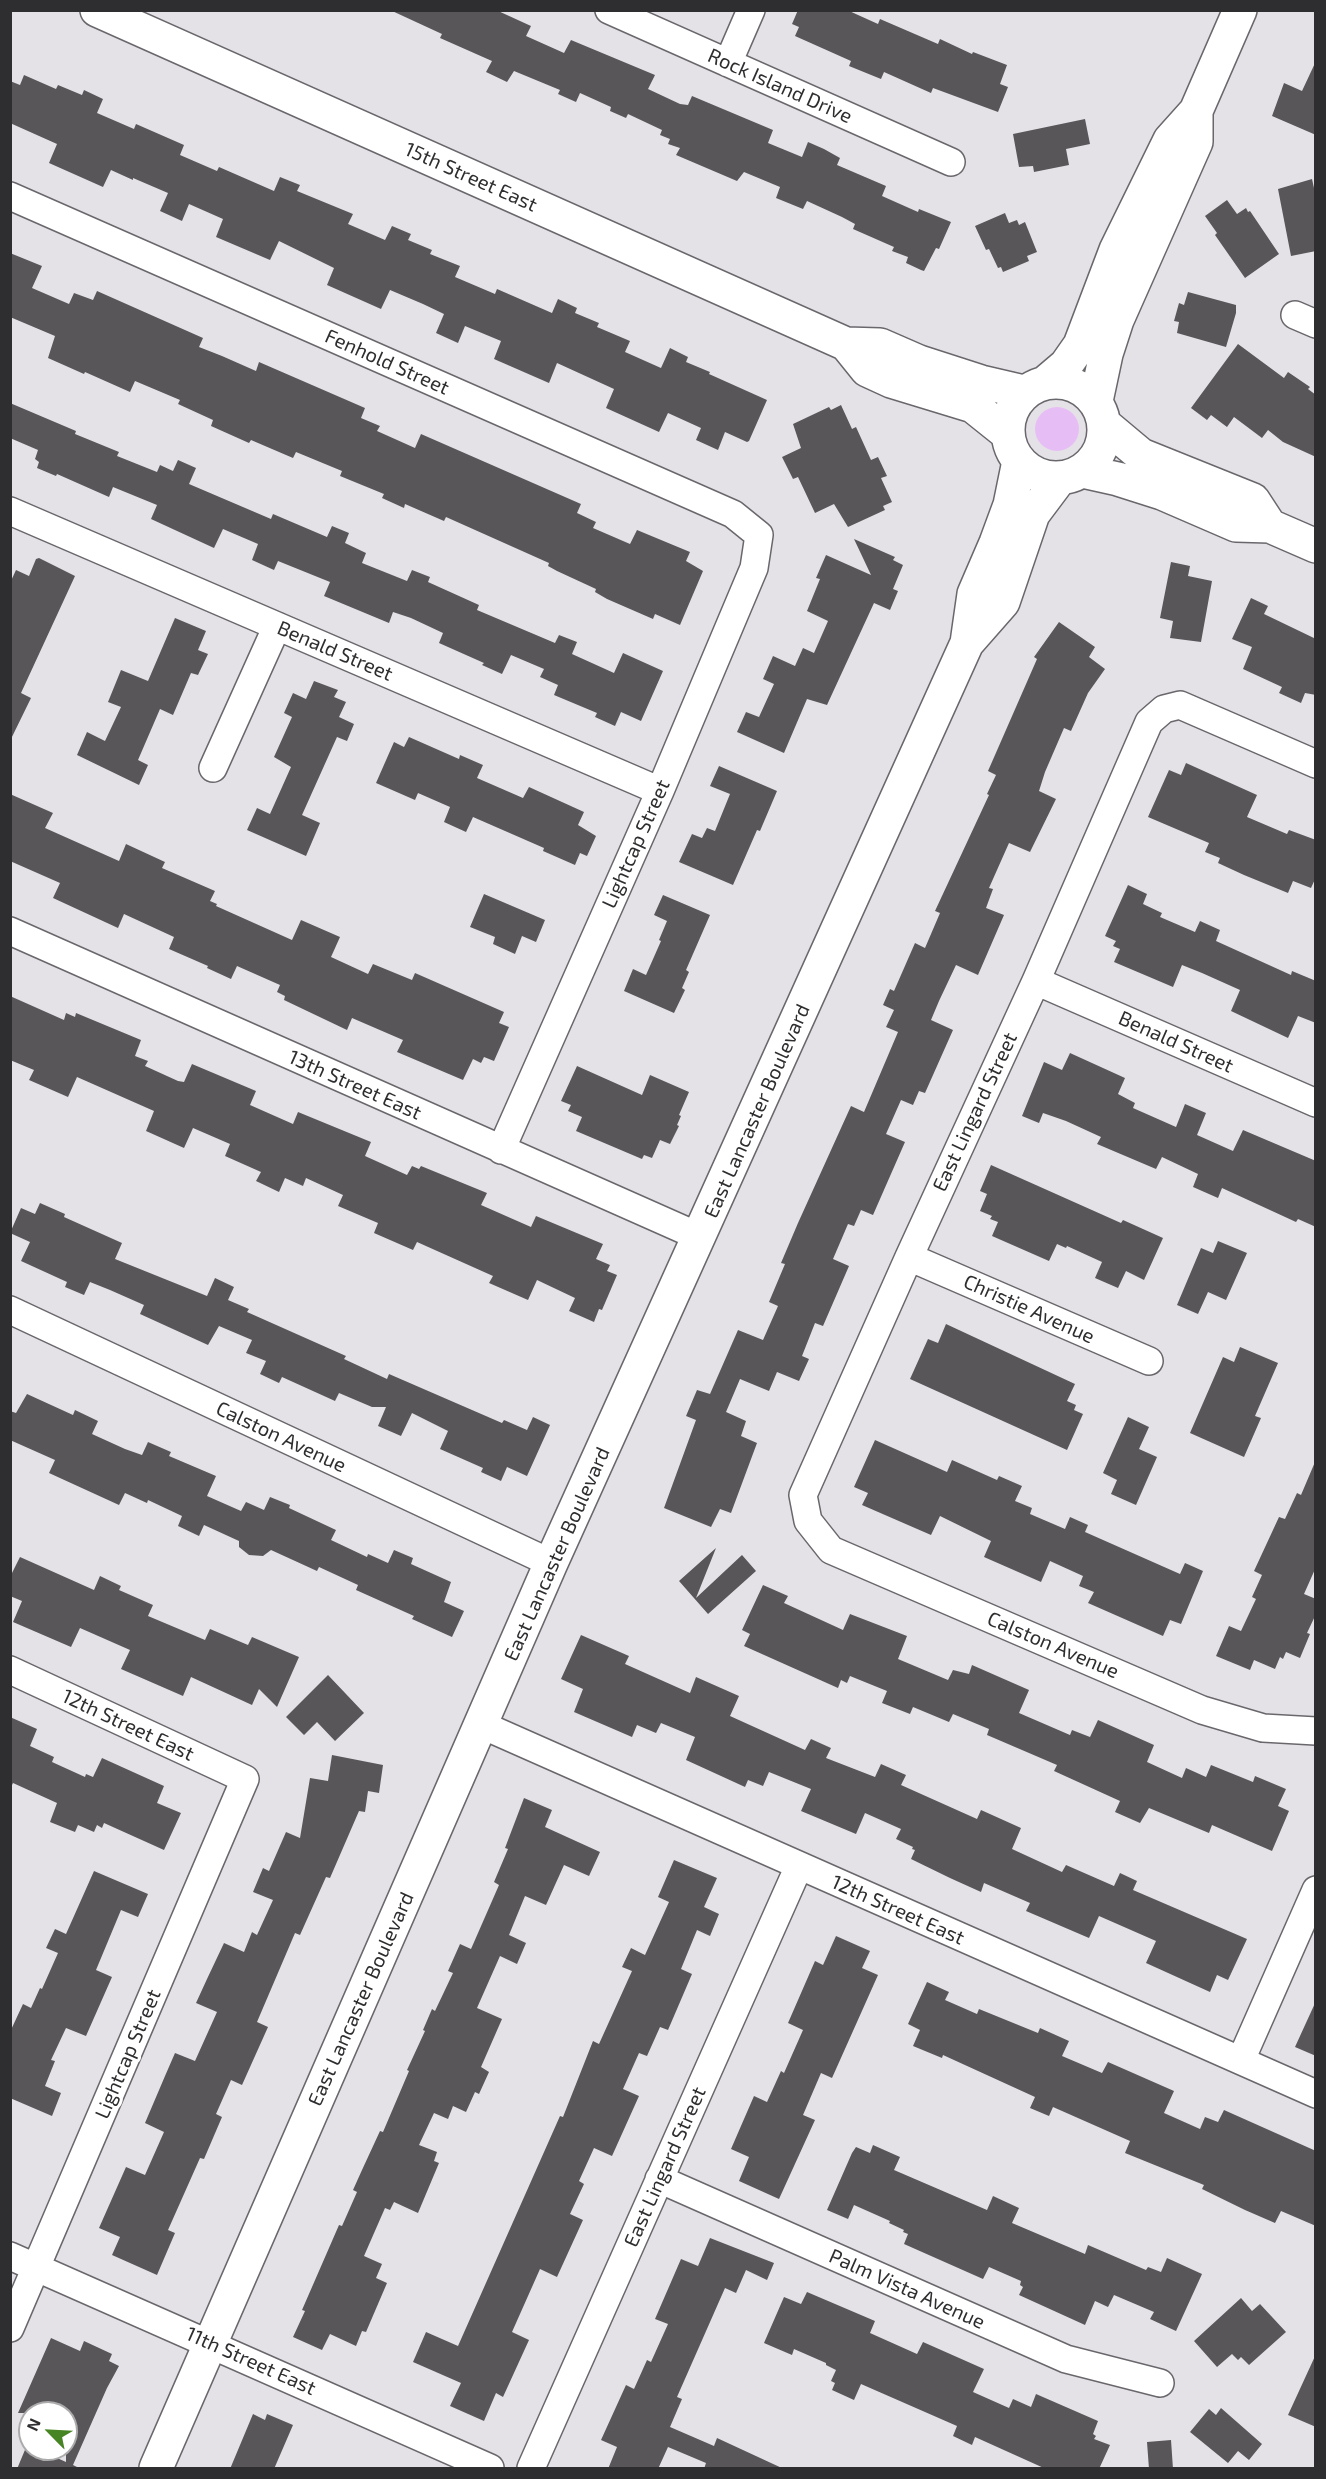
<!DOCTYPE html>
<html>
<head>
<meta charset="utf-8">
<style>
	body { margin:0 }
	#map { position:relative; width:1326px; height:2479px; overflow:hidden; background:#e5e2e7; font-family:"Exo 2",sans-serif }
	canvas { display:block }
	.frame { position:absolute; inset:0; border:12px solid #2e2d2f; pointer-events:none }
	.north { position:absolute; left:18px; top:2401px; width:60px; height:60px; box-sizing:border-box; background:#fff; border:2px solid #ababac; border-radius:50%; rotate:294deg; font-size:16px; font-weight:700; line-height:24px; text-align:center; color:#2e2d2f }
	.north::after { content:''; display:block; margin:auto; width:21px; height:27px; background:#478524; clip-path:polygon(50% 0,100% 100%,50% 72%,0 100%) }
</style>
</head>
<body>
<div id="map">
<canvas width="1326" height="2479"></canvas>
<div class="frame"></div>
<div class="north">N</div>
</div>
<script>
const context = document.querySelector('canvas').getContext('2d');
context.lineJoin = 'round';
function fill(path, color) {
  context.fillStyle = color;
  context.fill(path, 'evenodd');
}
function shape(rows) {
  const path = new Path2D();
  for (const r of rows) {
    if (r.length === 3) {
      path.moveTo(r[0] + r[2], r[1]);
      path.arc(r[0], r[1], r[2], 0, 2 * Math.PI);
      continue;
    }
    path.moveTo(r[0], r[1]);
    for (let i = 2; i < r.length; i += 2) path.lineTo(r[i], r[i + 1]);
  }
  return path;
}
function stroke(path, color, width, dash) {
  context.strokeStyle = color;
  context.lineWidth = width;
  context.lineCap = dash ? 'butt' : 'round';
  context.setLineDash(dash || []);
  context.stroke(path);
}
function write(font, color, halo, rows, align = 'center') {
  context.font = font + ' "Exo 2",sans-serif';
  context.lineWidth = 6;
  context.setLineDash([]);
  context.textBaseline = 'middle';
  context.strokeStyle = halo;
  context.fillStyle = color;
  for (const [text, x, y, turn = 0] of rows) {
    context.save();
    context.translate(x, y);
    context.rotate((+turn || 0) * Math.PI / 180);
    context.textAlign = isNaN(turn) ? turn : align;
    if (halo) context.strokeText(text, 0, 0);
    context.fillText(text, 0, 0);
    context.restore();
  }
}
fill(shape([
	[1057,429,22]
]), '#e6bef5');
fill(shape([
	[390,10,496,10,531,26,526,36,564,53,571,40,655,75,648,89,680,104,688,105,692,96,773,130,768,143,802,157,808,142,824,149,840,158,837,165,886,186,882,196,918,212,919,209,951,222,939,249,936,248,924,271,921,270,906,263,908,257,892,251,894,247,853,229,855,224,842,217,807,201,803,209,776,198,780,187,744,172,737,181,676,155,680,148,668,144,670,139,660,135,662,130,628,114,626,118,610,111,611,107,580,93,576,102,558,94,560,90,514,71,507,82,486,72,492,61,440,38,442,34],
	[798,10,847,10,878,24,880,19,938,44,940,39,972,54,973,52,1007,65,1000,84,1008,87,998,112,933,88,931,93,884,72,881,79,849,66,851,61,795,36,799,27,792,24],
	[1316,61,1316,135,1272,116,1284,83,1302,91],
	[24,75,56,89,58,85,82,95,84,90,103,99,97,113,134,129,136,124,184,145,180,155,217,171,219,167,274,191,280,177,300,185,297,191,353,214,348,224,385,240,392,226,411,234,408,240,432,250,430,254,460,266,455,277,495,294,497,289,552,313,558,299,577,308,575,313,599,323,597,327,630,341,625,352,661,368,670,348,688,357,686,362,710,372,709,374,767,400,749,441,747,442,725,432,718,450,696,440,701,428,668,413,659,432,606,408,614,389,557,363,549,383,494,359,501,341,465,326,458,343,436,333,444,314,423,304,390,290,381,309,327,285,334,268,279,241,270,260,216,237,223,219,189,204,182,221,160,211,168,193,133,178,133,180,111,170,103,187,49,163,57,144,10,123,10,81,20,85],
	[1085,119,1090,144,1066,149,1069,165,1034,172,1033,166,1019,167,1013,134],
	[1312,179,1316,197,1316,251,1291,256,1278,189],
	[1227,200,1237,214,1246,208,1248,212,1250,211,1279,254,1245,278,1215,235,1217,233,1205,216],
	[1005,213,1009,223,1017,220,1019,225,1025,222,1037,252,1027,256,1029,261,1003,272,1001,267,998,268,989,249,986,250,975,226],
	[10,253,42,266,32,288,69,304,74,293,93,300,97,291,203,338,199,347,222,356,256,371,259,362,365,408,361,418,380,426,377,431,415,448,421,434,581,504,577,513,596,522,593,528,630,544,637,530,690,552,686,561,703,571,680,625,655,614,653,619,607,599,595,592,596,589,557,571,548,566,549,563,446,517,444,521,405,504,404,508,382,498,384,494,340,476,342,471,296,452,293,458,251,440,249,443,211,426,213,420,178,404,180,400,135,381,130,392,85,372,84,374,48,358,55,336,10,317],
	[1188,292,1236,305,1236,313,1226,347,1177,333,1179,322,1174,321,1179,303,1184,305],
	[1238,344,1284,378,1288,372,1310,387,1308,389,1316,395,1316,457,1283,442,1268,430,1262,438,1234,417,1227,427,1211,415,1207,420,1191,408],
	[10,403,76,431,75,434,119,452,117,456,157,472,160,465,173,471,178,460,196,468,189,484,271,519,273,514,327,537,332,526,349,533,345,543,366,553,362,563,407,581,412,570,430,577,428,582,479,605,477,610,555,643,559,635,577,642,572,654,614,673,623,653,663,671,641,721,621,712,615,726,595,717,597,713,554,695,558,685,540,677,544,669,511,655,502,674,482,665,484,663,439,643,443,633,411,618,393,612,389,623,324,596,330,582,278,561,274,570,252,560,258,544,223,529,214,548,151,519,157,505,113,487,109,497,57,474,56,476,37,468,39,462,35,459,38,450,10,438],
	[841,405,852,429,856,427,871,460,878,457,887,476,881,478,892,502,883,506,885,510,848,527,834,504,815,513,798,477,793,479,782,457,801,448,793,424,829,407,831,410],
	[854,539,895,557,893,560,903,565,893,589,898,591,890,610,874,603,827,705,807,699,784,753,737,732,746,712,759,717,774,684,763,679,773,656,795,666,803,648,814,653,828,621,807,611,820,579,816,578,826,555,871,575],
	[39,558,75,576,21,693,31,698,10,741,10,583,16,570,29,576,36,559],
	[1171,562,1190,566,1188,576,1212,581,1201,642,1170,638,1173,621,1160,618],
	[1251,598,1268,606,1264,614,1316,639,1316,695,1305,693,1301,703,1279,693,1282,687,1243,669,1252,647,1232,639],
	[175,618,206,631,198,650,208,654,198,675,191,673,173,715,160,709,138,760,148,765,139,785,77,755,87,732,105,741,121,707,108,702,121,670,148,681],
	[1059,622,1095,647,1089,657,1105,669,1088,693,1071,731,1064,728,1045,772,1039,791,1056,799,1030,852,1009,843,989,888,993,889,986,908,1004,915,978,975,956,965,939,1001,931,1020,953,1030,925,1093,919,1091,913,1105,901,1100,886,1134,905,1142,873,1215,861,1210,854,1226,848,1224,833,1259,849,1266,823,1326,815,1323,802,1356,809,1359,799,1381,777,1372,769,1391,740,1379,726,1412,746,1421,741,1436,757,1443,731,1513,720,1509,711,1527,664,1508,696,1420,686,1416,697,1390,710,1394,738,1330,763,1340,778,1306,769,1302,785,1264,781,1263,798,1223,851,1106,864,1112,898,1032,886,1027,894,1010,883,1005,890,989,894,991,915,943,925,948,940,913,935,911,989,795,987,794,996,775,988,771,1037,659,1034,657],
	[314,681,338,690,334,697,346,702,339,717,354,724,347,741,337,737,302,815,320,823,306,856,247,830,257,808,270,814,291,767,274,757,292,717,284,713,293,693,306,699],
	[409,737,459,759,460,755,483,765,477,778,523,798,529,787,584,812,578,825,596,836,587,856,580,853,575,865,543,851,544,848,473,817,466,832,444,822,450,807,418,793,415,800,376,783,394,742,404,747],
	[1186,763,1257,795,1247,817,1287,834,1289,830,1316,840,1316,877,1311,888,1293,881,1288,893,1244,875,1218,863,1220,858,1205,852,1209,843,1148,817,1169,770,1181,775],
	[719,766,777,791,760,831,757,830,733,885,679,862,692,834,702,838,707,828,715,831,730,794,710,786],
	[10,794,53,813,45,828,119,861,126,844,165,862,162,868,215,891,210,901,217,904,216,906,292,940,301,920,340,937,331,957,368,974,373,964,412,980,415,973,504,1012,499,1023,509,1027,494,1061,484,1057,481,1063,473,1059,463,1080,397,1052,403,1040,352,1018,347,1030,284,1000,285,996,277,992,280,985,237,966,231,979,207,968,208,966,169,949,174,937,124,914,118,928,53,898,60,883,10,861],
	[1128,885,1147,894,1143,904,1162,913,1160,917,1195,932,1200,921,1220,930,1216,941,1291,975,1292,971,1316,981,1316,1023,1298,1016,1288,1038,1231,1011,1240,990,1202,973,1182,965,1173,987,1114,962,1120,949,1113,946,1116,941,1105,936],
	[484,894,545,920,536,942,522,936,515,954,493,944,495,937,470,927],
	[663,895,710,915,686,970,689,972,682,988,685,990,674,1013,624,991,633,969,646,975,661,941,659,940,667,921,654,915],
	[10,996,64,1020,66,1013,75,1017,76,1013,141,1040,135,1056,148,1061,145,1066,178,1081,184,1082,192,1064,256,1091,250,1105,293,1124,298,1112,371,1142,365,1156,407,1175,412,1166,419,1169,421,1166,487,1193,481,1205,531,1227,536,1216,603,1244,596,1259,610,1265,607,1271,617,1275,602,1310,599,1309,594,1322,569,1311,575,1298,537,1280,528,1300,489,1283,493,1276,417,1242,413,1250,374,1233,378,1223,338,1206,343,1195,306,1178,303,1186,285,1178,279,1192,256,1181,261,1172,225,1156,230,1144,193,1128,184,1148,146,1131,154,1111,77,1077,68,1097,29,1080,34,1070,10,1060],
	[1070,1053,1125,1078,1118,1094,1135,1103,1133,1108,1176,1127,1185,1104,1206,1113,1197,1135,1233,1151,1243,1130,1316,1161,1316,1227,1298,1219,1296,1222,1222,1188,1218,1198,1193,1187,1198,1174,1162,1157,1156,1169,1097,1144,1101,1137,1066,1121,1043,1113,1039,1123,1022,1116,1044,1062,1062,1070],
	[577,1066,642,1095,650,1075,689,1092,679,1115,681,1116,677,1125,679,1126,670,1144,660,1140,652,1158,644,1155,642,1159,576,1131,582,1117,568,1111,571,1105,561,1101],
	[991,1165,1121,1223,1123,1220,1163,1238,1144,1280,1126,1271,1118,1288,1095,1278,1102,1262,1067,1246,1066,1248,1057,1244,1049,1261,992,1236,998,1222,990,1219,992,1216,980,1211,987,1194,980,1191],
	[40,1203,65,1214,64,1217,122,1243,115,1259,207,1296,215,1278,234,1287,228,1300,249,1309,247,1312,346,1356,344,1359,387,1379,389,1374,502,1423,504,1420,527,1430,533,1417,550,1425,527,1476,507,1467,501,1481,481,1472,483,1468,440,1449,448,1431,412,1413,401,1436,378,1426,386,1407,372,1407,339,1393,335,1401,282,1377,279,1383,260,1374,266,1361,246,1353,252,1340,219,1326,208,1345,140,1314,144,1305,110,1290,90,1282,84,1295,65,1287,67,1282,21,1261,30,1242,10,1233,21,1208,35,1214],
	[1218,1241,1247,1253,1226,1300,1208,1292,1198,1314,1177,1305,1201,1248,1213,1253],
	[946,1324,1075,1384,1067,1401,1076,1405,1074,1410,1083,1414,1067,1450,910,1379,928,1339,938,1343],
	[1240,1347,1278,1363,1255,1416,1261,1418,1244,1457,1190,1433,1223,1357,1234,1362],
	[27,1394,73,1415,75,1410,98,1421,92,1434,125,1449,142,1455,148,1442,171,1452,169,1456,216,1476,207,1496,241,1511,246,1502,264,1510,270,1497,290,1505,289,1508,336,1530,331,1540,367,1557,368,1554,388,1563,394,1550,413,1558,411,1564,451,1582,444,1602,464,1611,452,1637,412,1619,414,1616,356,1590,358,1585,319,1567,317,1571,271,1550,263,1556,249,1555,239,1547,239,1541,204,1525,199,1536,178,1526,182,1516,148,1500,147,1503,125,1493,119,1505,49,1473,55,1460,10,1440,10,1411,16,1413],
	[1128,1417,1149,1427,1139,1449,1157,1457,1136,1505,1111,1494,1117,1480,1103,1473],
	[875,1440,947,1472,952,1460,997,1480,999,1476,1022,1486,1015,1501,1032,1508,1030,1514,1065,1529,1070,1517,1088,1525,1085,1532,1180,1574,1185,1563,1203,1571,1181,1624,1170,1620,1163,1636,1088,1603,1094,1592,1079,1586,1083,1576,1050,1561,1041,1582,984,1557,991,1541,940,1516,931,1535,862,1505,868,1493,854,1487],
	[1315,1462,1316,1567,1304,1594,1316,1599,1316,1614,1307,1633,1310,1634,1300,1658,1286,1652,1283,1659,1280,1657,1275,1669,1254,1660,1250,1670,1216,1656,1229,1626,1241,1631,1256,1599,1252,1597,1262,1575,1254,1571,1279,1517,1285,1519,1297,1493,1301,1495],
	[716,1548,696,1598,742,1555,756,1571,708,1614,679,1581],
	[20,1557,94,1590,100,1576,121,1586,119,1590,153,1605,148,1616,205,1640,210,1629,248,1645,252,1637,299,1657,277,1707,259,1689,252,1705,191,1677,183,1696,121,1669,130,1650,80,1628,71,1647,13,1622,22,1601,10,1596,10,1577],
	[763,1585,788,1596,784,1603,843,1630,850,1614,907,1636,898,1659,948,1680,953,1670,969,1674,972,1665,1029,1690,1019,1713,1070,1735,1072,1730,1090,1737,1098,1720,1154,1745,1147,1762,1182,1778,1186,1768,1206,1777,1211,1765,1253,1782,1255,1776,1286,1789,1278,1806,1289,1811,1272,1851,1212,1825,1209,1833,1149,1808,1140,1823,1115,1812,1120,1801,1054,1771,1057,1765,987,1735,989,1729,953,1714,949,1722,913,1707,910,1714,882,1703,887,1691,850,1676,847,1683,841,1680,838,1688,744,1646,750,1634,742,1630],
	[581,1635,629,1656,625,1664,690,1693,696,1677,739,1696,730,1716,805,1750,811,1739,831,1748,826,1758,875,1777,881,1764,906,1775,901,1785,977,1819,981,1810,1021,1828,1012,1849,1062,1872,1066,1865,1114,1886,1120,1873,1137,1881,1133,1890,1247,1939,1228,1980,1217,1975,1210,1992,1146,1963,1156,1941,1099,1916,1089,1938,1026,1911,1030,1903,984,1883,981,1892,950,1878,911,1859,915,1850,912,1849,913,1847,896,1839,901,1829,865,1813,856,1834,801,1811,811,1789,769,1772,763,1786,748,1780,745,1787,721,1776,686,1760,695,1737,661,1723,656,1733,637,1725,632,1737,574,1712,583,1689,561,1679],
	[328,1675,364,1713,335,1741,317,1722,304,1735,286,1717],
	[10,1717,37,1729,30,1746,54,1757,52,1762,85,1777,86,1774,93,1777,102,1758,164,1786,157,1803,181,1813,164,1850,104,1823,102,1828,97,1825,94,1832,78,1825,75,1832,50,1822,57,1803,13,1783,10,1789],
	[332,1755,383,1765,379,1793,368,1791,365,1812,359,1811,330,1878,326,1877,300,1935,295,1933,257,2022,268,2027,242,2085,231,2080,216,2114,222,2117,204,2159,200,2158,168,2230,175,2233,157,2275,112,2255,120,2237,99,2228,126,2167,145,2175,164,2132,145,2123,165,2076,175,2053,195,2061,217,2012,196,2003,207,1979,224,1943,244,1952,252,1932,257,1935,273,1900,253,1892,263,1868,269,1871,286,1832,300,1838,310,1778,328,1781],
	[524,1798,552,1810,545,1827,600,1852,589,1876,564,1865,546,1905,525,1896,509,1935,526,1943,517,1964,500,1956,477,2008,502,2019,481,2067,489,2072,479,2094,475,2092,466,2112,453,2106,448,2119,434,2113,419,2145,437,2152,434,2161,439,2163,418,2213,394,2202,390,2210,385,2208,364,2256,382,2264,376,2278,387,2283,366,2332,362,2331,356,2346,330,2334,322,2350,293,2337,305,2311,302,2310,339,2225,342,2226,357,2192,353,2190,362,2170,380,2131,383,2132,409,2071,407,2070,425,2031,423,2030,432,2009,435,2011,453,1973,448,1971,460,1944,471,1949,499,1885,494,1882,508,1849,505,1848],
	[674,1860,717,1878,704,1907,719,1914,710,1936,697,1930,681,1969,692,1974,668,2030,660,2027,647,2056,639,2053,623,2089,639,2096,612,2156,594,2148,579,2181,584,2184,570,2214,583,2220,557,2277,540,2269,512,2332,529,2340,503,2397,496,2393,484,2421,450,2406,461,2383,413,2362,426,2332,458,2346,560,2116,563,2117,593,2041,599,2044,632,1971,622,1967,631,1948,645,1955,669,1902,658,1897],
	[94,1871,148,1894,138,1917,121,1910,96,1970,112,1977,86,2036,66,2028,51,2060,55,2061,45,2086,61,2093,52,2116,10,2098,10,2032,23,2004,31,2008,40,1988,42,1989,58,1953,46,1948,55,1929,66,1934],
	[836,1936,870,1951,862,1968,878,1975,832,2078,821,2073,803,2115,815,2120,779,2199,739,2181,749,2157,731,2149,754,2096,767,2102,781,2071,784,2073,803,2030,788,2023,815,1961,823,1965],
	[927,1982,949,1992,945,2000,977,2014,979,2009,1038,2033,1040,2028,1069,2041,1062,2056,1102,2073,1108,2062,1174,2091,1164,2113,1200,2129,1205,2117,1218,2122,1224,2110,1316,2151,1316,2226,1281,2211,1275,2223,1245,2210,1202,2189,1204,2185,1125,2153,1130,2141,1053,2107,1049,2116,1030,2108,1035,2097,943,2055,942,2058,913,2046,920,2030,908,2024],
	[1316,2001,1316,2056,1295,2047],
	[873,2145,900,2157,894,2170,987,2210,993,2196,1019,2208,1012,2223,1085,2254,1088,2245,1146,2270,1148,2267,1161,2272,1167,2258,1202,2274,1176,2331,1150,2319,1154,2312,1114,2295,1108,2307,1095,2301,1085,2325,1019,2295,1023,2287,1020,2285,1021,2281,989,2267,983,2279,904,2244,908,2234,903,2232,904,2230,889,2223,890,2221,854,2205,848,2219,827,2210,852,2153,856,2147,870,2153],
	[710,2238,774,2263,767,2280,746,2270,736,2293,725,2288,677,2397,682,2399,670,2427,714,2446,717,2438,784,2469,704,2469,706,2463,668,2447,658,2469,608,2469,617,2447,601,2440,626,2385,634,2389,647,2360,651,2362,668,2324,655,2319,681,2259,698,2266],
	[807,2292,875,2321,870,2333,917,2354,923,2342,984,2369,973,2392,1009,2408,1013,2399,1031,2407,1036,2394,1098,2421,1093,2434,1096,2436,1094,2439,1110,2445,1099,2469,1046,2469,975,2437,972,2445,953,2436,957,2426,861,2384,854,2400,832,2390,835,2383,831,2381,836,2370,826,2365,826,2363,794,2349,792,2355,764,2343,784,2297,801,2304],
	[1241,2298,1252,2311,1260,2304,1286,2332,1249,2365,1241,2357,1238,2360,1232,2354,1217,2367,1194,2341],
	[51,2338,80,2351,84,2341,112,2354,109,2361,119,2366,107,2388,73,2465,81,2469,17,2469,27,2445,30,2449,37,2449,66,2462,66,2413,18,2413],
	[1316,2354,1316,2427,1288,2415],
	[1221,2408,1262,2444,1249,2460,1238,2451,1228,2463,1190,2432,1209,2409,1216,2415],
	[253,2414,265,2420,267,2414,293,2425,274,2469,230,2469],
	[1171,2440,1173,2469,1149,2469,1147,2442]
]), '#59565a');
const street = shape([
	[609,10,951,162],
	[728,63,751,10],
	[10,196,733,514,759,535,754,568,660,791,501,1150],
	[1295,315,1316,324],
	[10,511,660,791],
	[1316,764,1180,705,1164,709,1149,722,1036,981,909,1257,803,1495,808,1521,831,1550,1202,1710,1263,1728,1316,1731],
	[213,768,277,626],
	[10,931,700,1237],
	[1036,981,1316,1103],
	[909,1257,1149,1361],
	[10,1310,551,1563],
	[10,1670,245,1779,10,2328],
	[482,1725,1316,2094],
	[1241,2060,1316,1890],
	[659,2179,1066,2359,1160,2383],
	[10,2256,490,2468],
	[531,2468,799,1866]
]);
const secondary = shape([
	[97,10,846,344,880,345,919,362,981,382,1024,392],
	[846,344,867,370,891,381,973,406,1008,434],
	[1046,382,1066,365,1080,345,1116,250,1170,140,1196,111,1240,10],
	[1056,430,48],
	[1096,401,1106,354,1117,320,1196,142,1196,111],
	[1104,424,1141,455,1253,500,1270,526],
	[1082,471,1118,479,1162,493,1236,525,1270,526,1316,546],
	[967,643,1003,602,1033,514,1060,478],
	[156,2468,551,1563,967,643,974,594,996,543,1010,505,1019,461]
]);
stroke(street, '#6a676c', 30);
stroke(secondary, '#6a676c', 36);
stroke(street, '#fff', 27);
stroke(secondary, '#fff', 33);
write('20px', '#2e2d2f', '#fff', [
	["Rock Island Drive",780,86,24],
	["15th Street East",471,177,24],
	["Fenhold Street",387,362,24],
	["Benald Street",335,651,23],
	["Lightcap Street",636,844,-66],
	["Benald Street",1176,1042,24],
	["13th Street East",355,1085,24],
	["East Lancaster Boulevard",757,1111,-66],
	["East Lingard Street",975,1112,-65],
	["Christie Avenue",1029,1309,24],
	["Calston Avenue",281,1437,25],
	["East Lancaster Boulevard",557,1554,-66],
	["Calston Avenue",1053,1645,23],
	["12th Street East",128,1725,25],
	["12th Street East",898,1910,24],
	["East Lancaster Boulevard",361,1999,-66],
	["Lightcap Street",128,2054,-67],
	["East Lingard Street",665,2167,-66],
	["Palm Vista Avenue",907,2289,24],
	["11th Street East",251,2361,24]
]);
</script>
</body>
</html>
